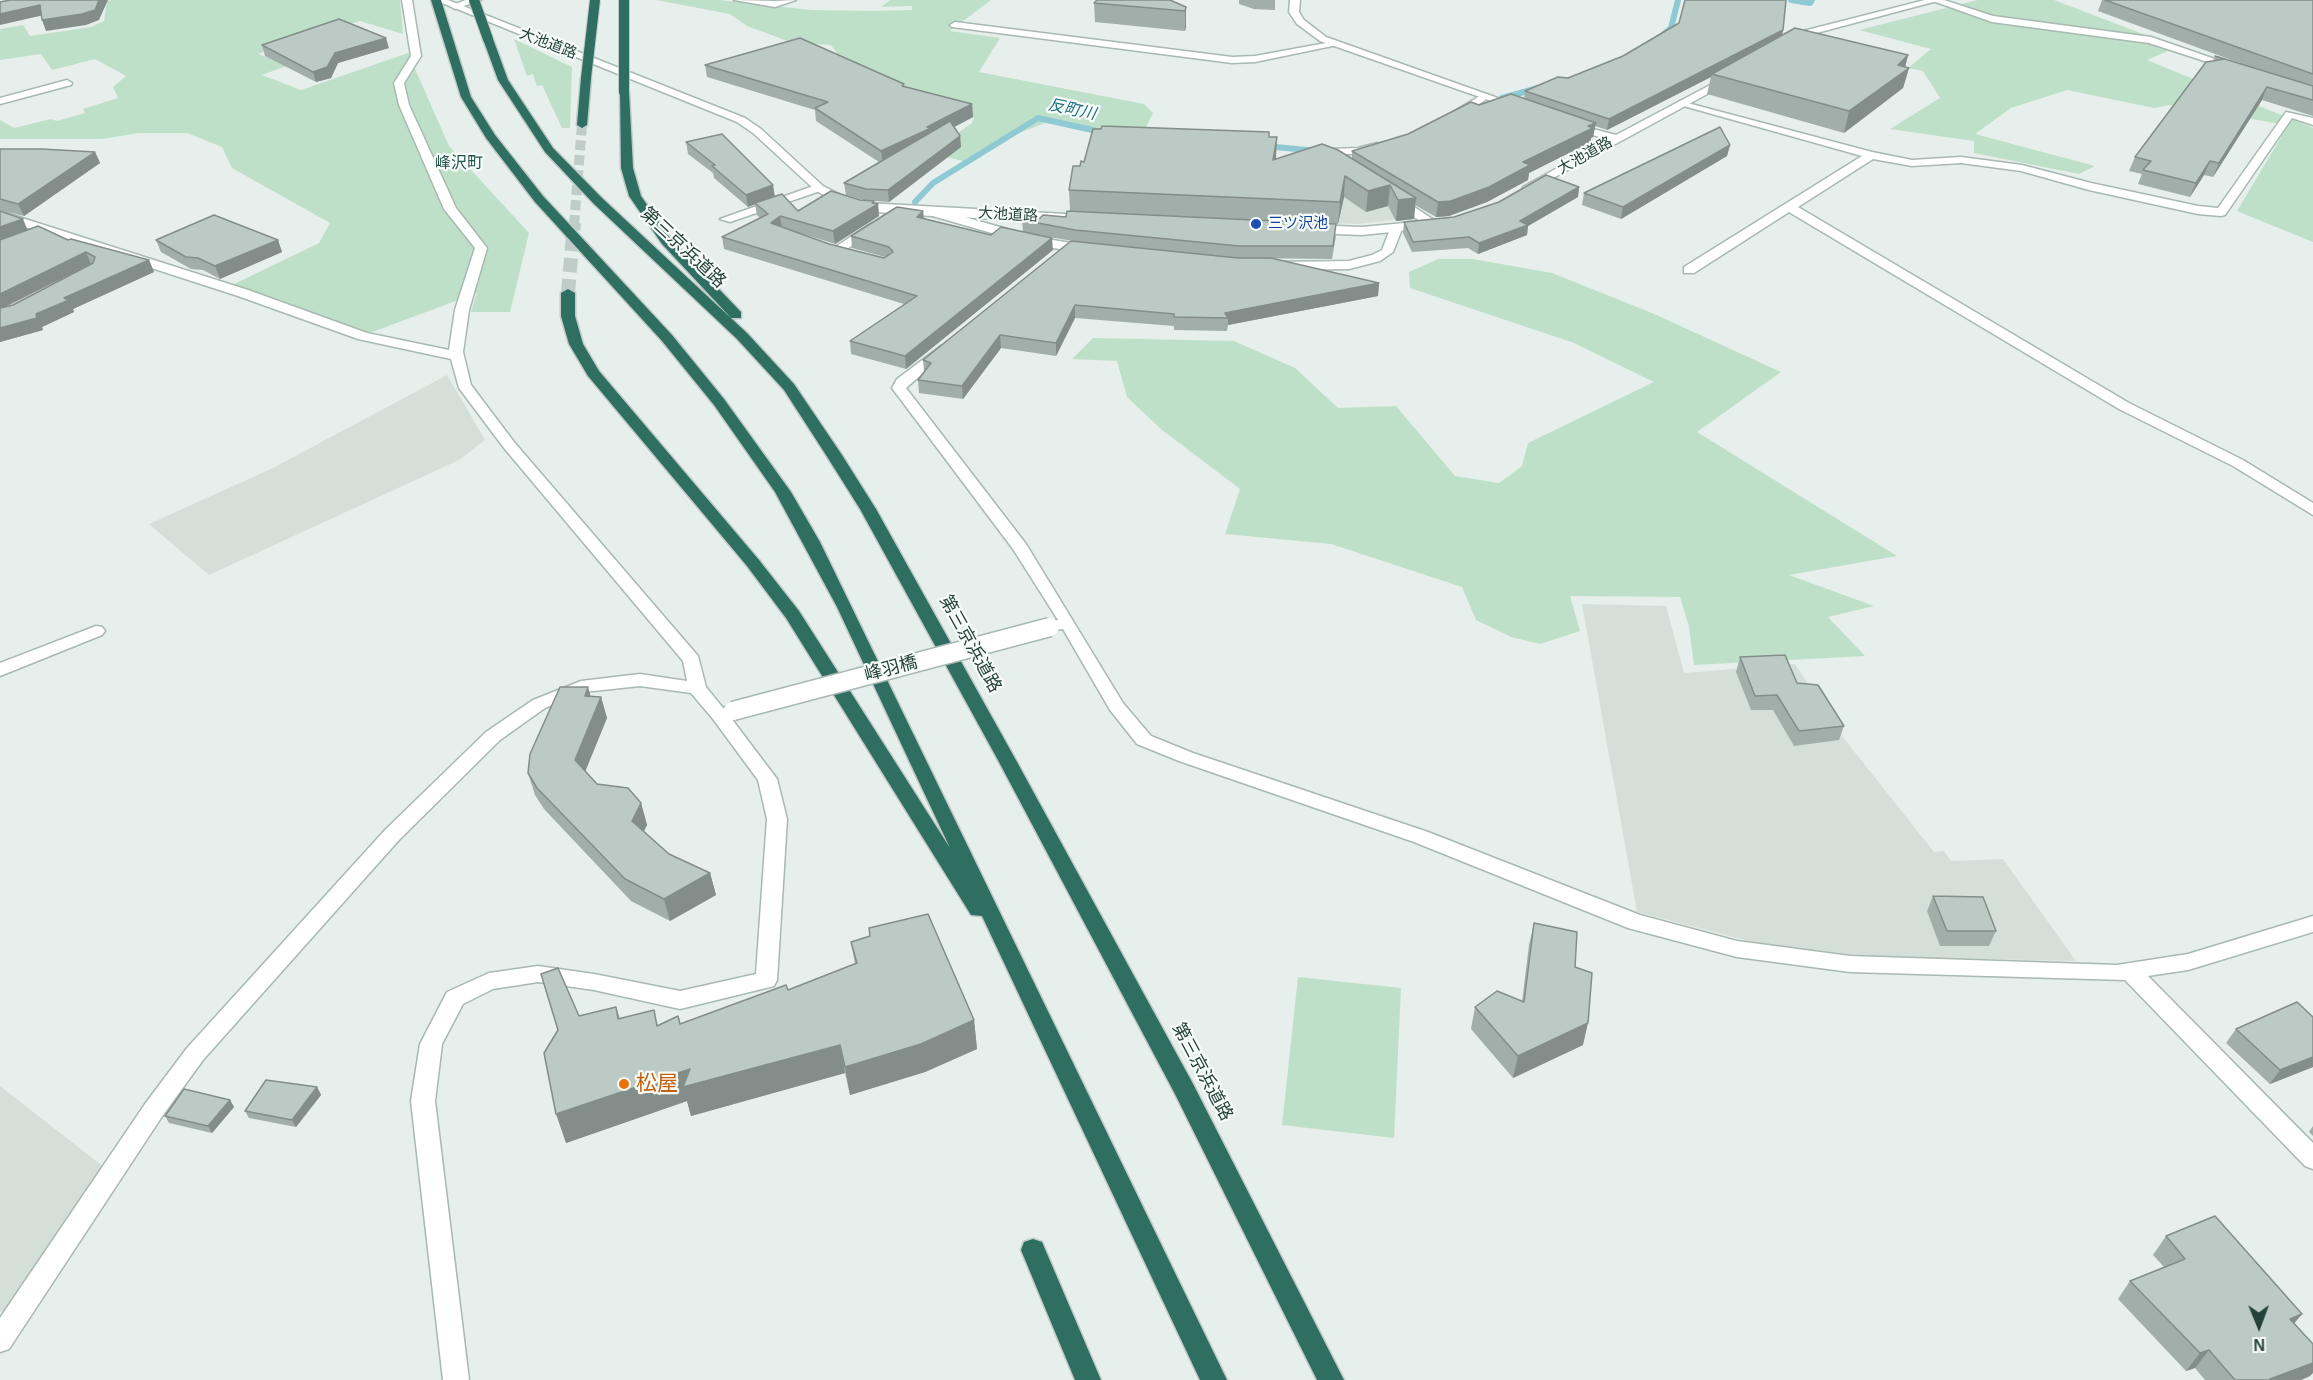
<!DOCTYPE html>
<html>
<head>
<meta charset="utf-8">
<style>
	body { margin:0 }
	#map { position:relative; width:2313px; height:1380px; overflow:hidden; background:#e6efeb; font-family:Helvetica,sans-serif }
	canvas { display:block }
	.north { position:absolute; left:2229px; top:1296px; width:60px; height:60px; -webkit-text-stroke:4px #f7fbf9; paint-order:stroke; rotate:179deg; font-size:16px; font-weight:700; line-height:24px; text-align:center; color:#24423a }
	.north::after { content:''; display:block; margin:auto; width:21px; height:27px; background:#24423a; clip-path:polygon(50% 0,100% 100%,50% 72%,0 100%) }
</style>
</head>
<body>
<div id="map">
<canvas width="2313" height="1380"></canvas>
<div class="north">N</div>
</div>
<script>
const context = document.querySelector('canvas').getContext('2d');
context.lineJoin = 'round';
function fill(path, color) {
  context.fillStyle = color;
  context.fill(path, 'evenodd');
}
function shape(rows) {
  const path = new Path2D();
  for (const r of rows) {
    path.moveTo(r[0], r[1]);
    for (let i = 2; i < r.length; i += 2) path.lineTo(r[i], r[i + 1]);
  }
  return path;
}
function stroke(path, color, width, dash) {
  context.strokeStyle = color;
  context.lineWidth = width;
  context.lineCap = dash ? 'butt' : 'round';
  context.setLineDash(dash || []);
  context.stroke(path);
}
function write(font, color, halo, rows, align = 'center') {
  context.font = font + ' Helvetica,"Noto Sans JP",sans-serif';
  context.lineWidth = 4.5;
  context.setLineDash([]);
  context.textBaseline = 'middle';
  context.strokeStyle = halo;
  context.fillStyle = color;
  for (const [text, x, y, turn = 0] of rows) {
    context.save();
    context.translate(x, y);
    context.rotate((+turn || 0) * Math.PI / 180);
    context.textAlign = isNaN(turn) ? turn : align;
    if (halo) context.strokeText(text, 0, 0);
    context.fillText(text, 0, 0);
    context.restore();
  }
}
fill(shape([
	[1281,164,1307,165,1413,218,1357,224,1274,221],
	[447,375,485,440,459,460,209,575,149,524,271,469],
	[1582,604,1666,606,1684,673,1795,664,1842,736,1934,852,1944,851,1951,861,2003,859,2076,961,1843,956,1753,942,1637,912],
	[0,1086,105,1168,10,1308,0,1312]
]), '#d4dfda');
fill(shape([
	[113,0,400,0,403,34,360,21,258,54,289,65,262,75,301,90,408,53,449,146,529,233,510,312,471,312,477,293,367,334,319,319,232,285,319,243,330,223,232,168,222,147,187,133,139,133,102,139,0,139,0,120,14,128,51,119,57,121,85,113,83,109,118,98,113,87,126,76,95,59,52,70,41,54,0,60,0,29,23,25,30,36,91,27,104,21,107,1],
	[656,0,719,0,811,10,874,11,912,10,912,6,881,7,890,0,991,0,950,31,1000,38,979,72,1144,104,1153,113,1140,139,1053,120,1006,138,963,161,934,154,942,144,972,123,974,118,847,67,831,45,793,43,747,26,730,14],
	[1978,0,2054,0,2177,47,2147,60,2313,128,2313,242,2237,211,2286,129,2275,123,2169,105,2154,108,2067,90,2011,108,1975,134,2095,166,2079,174,1974,153,1974,141,1890,129,1940,98,1923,71,1908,68,1931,49,1859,30],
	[514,39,572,67,570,128,562,128,542,85,537,86,533,74,527,76],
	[1438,259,1473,259,1552,273,1652,313,1781,372,1697,432,1897,556,1789,575,1874,606,1828,617,1865,656,1694,665,1689,627,1680,597,1570,596,1580,631,1540,644,1511,637,1476,620,1462,587,1331,544,1225,534,1240,489,1162,430,1127,397,1117,361,1072,359,1093,338,1234,341,1295,368,1338,408,1396,406,1455,476,1499,483,1522,466,1528,443,1654,382,1574,343,1410,288,1409,272],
	[1298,977,1401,988,1394,1138,1282,1125]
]), '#bfe0c8');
stroke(shape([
	[1791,0,1810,3,1812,0],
	[1659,38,1671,28,1678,0],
	[1502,98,1538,88],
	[1265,146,1318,151],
	[915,202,933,183,1038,118,1106,133]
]), '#8ec9d4', 6);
stroke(shape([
	[574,225,582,125]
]), '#bfccc8', 10, [10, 5]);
stroke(shape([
	[568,293,574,223]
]), '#bfccc8', 14, [14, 7]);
const minor = shape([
	[402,0,412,0,421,56,404,83,409,105,456,208,487,248,469,310,463,352,471,385,514,442,698,656,706,687,723,708,733,705,742,711,739,715,731,718,777,779,787,819,777,980,774,986,766,988,680,1009,594,990,538,982,493,989,463,1004,442,1044,435,1101,469,1380,443,1380,411,1101,420,1044,447,992,489,973,538,966,594,974,680,991,756,974,767,819,758,780,713,719,691,693,640,686,584,692,545,708,500,740,399,840,203,1060,161,1118,9,1349,0,1352,0,1318,145,1104,187,1048,385,830,486,732,533,700,581,681,640,674,687,681,683,661,504,448,459,388,451,359,358,339,238,296,0,219,0,211,248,290,367,333,449,350,455,310,475,248,444,209,399,105,394,83,411,56,402,0],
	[466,0,481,0,455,9,450,6,466,0],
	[734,0,775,1,796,0,775,7,734,0],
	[1930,0,1944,0,1993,16,2151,37,2241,68,2232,70,2149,43,1992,22,1930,0],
	[955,22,1232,57,1255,56,1337,41,1342,44,1255,62,1232,63,952,27,950,25,955,22],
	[67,80,72,83,71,85,0,104,0,98,67,80],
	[1483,94,1492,96,1459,116,1450,114,1483,94],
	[1680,101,1872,152,1912,160,1961,157,2022,165,2091,183,2198,206,2218,208,2286,112,2313,118,2313,125,2292,118,2225,215,2221,216,2198,214,2089,190,2021,171,1961,163,1912,166,1873,159,1798,207,2129,403,2243,460,2313,503,2313,515,2233,466,2119,409,1789,212,1694,273,1684,273,1684,267,1862,156,1680,105,1680,101],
	[1377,143,1381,144,1381,148,1358,154,1340,154,1339,161,1345,165,1345,169,1337,169,1327,162,1331,149,1358,148,1377,143],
	[819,184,825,188,823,190,730,222,720,219,819,184],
	[1391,197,1399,197,1440,224,1430,227,1391,203,1391,197],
	[933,208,1035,237,1089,246,1095,250,1089,254,1030,244,929,215,927,212,933,208],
	[872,223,876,224,876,230,839,254,835,255,829,251,872,223],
	[1396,225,1402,229,1393,252,1380,261,1349,269,1281,270,1275,266,1281,262,1349,261,1372,255,1382,250,1390,229,1396,225],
	[941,346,948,350,946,353,906,388,1026,544,1123,703,1151,736,1193,753,1428,832,1640,915,1737,941,1850,956,2117,965,2188,954,2313,916,2313,932,2188,970,2148,976,2313,1143,2313,1169,2305,1166,2125,980,1850,972,1737,957,1628,928,1414,842,1179,761,1137,744,1110,710,1063,629,1044,631,1041,627,1044,623,1058,620,1013,549,892,388,897,379,941,346],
	[96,626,102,627,105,631,102,635,0,676,0,663,96,626]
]);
const tertiary = shape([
	[435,0,448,0,745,118,761,129,823,186,845,197,867,203,1066,214,1072,218,1066,222,911,215,866,211,837,203,815,190,753,133,737,122,435,0],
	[1290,0,1300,0,1299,12,1304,20,1326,37,1523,107,1514,109,1320,41,1297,24,1289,12,1290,0],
	[1925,0,1941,0,1809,35,1793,45,1784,43,1803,31,1925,0],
	[1729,75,1734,78,1733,80,1533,189,1523,187,1608,140,1566,126,1566,122,1616,135,1729,75],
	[1425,221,1431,225,1429,228,1362,235,1312,233,1306,229,1312,225,1362,227,1425,221]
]);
const motorway = shape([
	[431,0,441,0,471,97,495,135,543,196,672,335,724,399,791,492,820,542,1227,1380,1200,1380,982,916,971,915,786,618,747,566,588,376,569,344,561,316,561,293,568,289,575,293,575,316,583,344,599,371,759,560,799,611,950,848,837,607,775,492,714,405,662,341,535,202,486,138,461,97,431,0],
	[488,36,493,39,508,80,553,148,602,198,747,333,794,384,842,455,876,509,1017,762,1192,1082,1344,1380,1317,1380,1175,1094,999,762,860,509,826,455,784,390,737,339,594,204,545,152,498,80,483,39,488,36],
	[586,75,591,78,587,125,582,128,577,125,581,78,586,75],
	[620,90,629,92,633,168,641,196,670,238,741,312,741,318,731,318,662,244,629,196,621,168,620,90],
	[1033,1239,1042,1242,1101,1380,1075,1380,1021,1250,1024,1242,1033,1239]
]);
stroke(minor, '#a8b8b2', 3);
stroke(tertiary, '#a8b8b2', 3);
stroke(motorway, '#c2cac8', 3);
fill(minor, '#fff');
fill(tertiary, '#fff');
fill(motorway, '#2f6f62');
const minorBridge = shape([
	[733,711,1050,627]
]);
const motorwayBridge = shape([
	[474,0,488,39],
	[624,0,624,92],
	[586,78,595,0]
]);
stroke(minorBridge, '#a8b8b2', 21, []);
stroke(motorwayBridge, '#c2cac8', 12, []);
stroke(minorBridge, '#fff', 18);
stroke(motorwayBridge, '#2f6f62', 10);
fill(shape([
	[1239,0,1275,0,1275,10,1254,9,1239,4],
	[2102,0,2313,0,2313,116,2262,100,2213,177,2204,175,2190,197,2138,184,2142,174,2129,171,2135,157,2213,61,2215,56,2245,65,2098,11],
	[1094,3,1186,7,1186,27,1185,31,1095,22],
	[1783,30,1782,35,1908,55,1905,67,1909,68,1903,88,1844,133,1707,94,1711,77,1607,130,1595,126,1593,137,1591,138,1591,142,1529,173,1528,180,1487,202,1449,216,1436,217,1415,205,1414,219,1396,221,1388,206,1366,212,1344,197,1338,224,1070,211,1069,190,1080,166,1084,162,1269,137,1276,159,1352,159,1352,151,1408,134,1479,105,1524,99,1525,91,1568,78],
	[262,45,389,48,338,63,331,78,316,82,265,56],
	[705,65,904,86,972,104,973,117,954,127,960,136,961,147,889,202,874,201,874,203,878,204,879,216,835,244,797,232,829,244,884,258,885,257,852,248,851,236,923,211,924,219,991,235,1023,232,1022,220,1040,218,1066,217,1336,236,1332,259,1238,258,1379,283,1378,296,1228,325,1227,331,1174,330,1174,326,1075,318,1056,356,1001,348,963,399,919,393,918,380,924,372,923,360,1073,241,1031,234,1053,250,906,369,851,354,850,341,904,304,724,249,722,237,760,218,757,215,755,204,748,207,714,178,713,173,688,154,686,142,798,211,860,200,867,201,846,195,844,183,879,162,816,121,815,110,707,77],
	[1730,145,1727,156,1621,219,1582,205,1584,193],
	[0,149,95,152,100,163,24,216,0,210],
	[1579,187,1578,197,1528,226,1527,235,1478,254,1468,248,1412,252,1403,233,1404,222,1454,217],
	[0,211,28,230,149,260,154,272,73,309,74,312,42,327,43,330,0,342],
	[80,269,13,305,5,307,10,305],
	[156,240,278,240,282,252,220,279,203,270,191,269,161,252],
	[1740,657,1797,683,1844,726,1839,740,1794,746,1773,710,1751,710,1736,672],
	[591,696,601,697,607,718,585,771,597,784,641,803,647,825,644,831,669,854,710,873,716,895,670,921,631,901,544,809,535,795,528,773],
	[1933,896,1996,931,1989,946,1940,946,1927,911],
	[1534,923,1575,967,1583,1045,1513,1078,1471,1029,1475,1007,1522,1002,1529,945],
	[851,942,974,1020,977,1049,925,1072,850,1095,845,1073,691,1116,687,1101,566,1143,579,1016,616,1007,620,1018,658,1025,678,1016,680,1024,788,990,855,964],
	[2236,1029,2313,1067,2270,1084,2226,1043],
	[317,1087,321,1095,296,1127,249,1118,245,1111],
	[230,1100,234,1107,212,1133,169,1123,165,1116],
	[2313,1126,2313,1136,2309,1132],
	[2166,1236,2302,1314,2294,1323,2310,1376,2301,1380,2205,1380,2195,1368,2186,1371,2118,1299,2130,1281,2164,1267,2153,1255]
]), '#a1aea9');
fill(shape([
	[99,0,108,0,99,20,86,25,46,31,42,20],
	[40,5,44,15,0,25,0,14],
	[1186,7,1186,27,1185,31,1185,11],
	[1783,30,1781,41,1712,74,1711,77,1607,130,1609,119],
	[386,38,389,48,338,63,331,78,316,82,313,72,335,53],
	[1908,55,1904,72,1909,68,1903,88,1844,133,1849,111],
	[2267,87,2262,100,2213,177,2219,163],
	[972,104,973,117,883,165,881,151],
	[1596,123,1593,137,1591,138,1591,142,1529,173,1528,180,1487,202,1449,216,1436,217,1438,202,1523,162],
	[960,136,961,147,889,202,888,190],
	[1277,137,1276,158,1272,181,1273,160],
	[1730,145,1727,156,1621,219,1623,207],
	[95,152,100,163,24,216,18,204],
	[2210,161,2204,175,2190,197,2196,183],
	[1345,176,1344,197,1338,224,1340,202],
	[773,185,775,197,748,207,746,195],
	[1390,185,1388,206,1366,212,1368,191],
	[1579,187,1578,197,1528,226,1527,235,1478,254,1479,243],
	[1416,198,1414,219,1396,221,1398,200],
	[874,201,874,206,878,204,879,216,835,244,833,231],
	[923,211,924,223,917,217],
	[780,216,782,228,771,223],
	[23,219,28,231,0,242,0,227],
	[1052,238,1053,250,906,369,905,356],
	[278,240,282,252,220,279,215,266],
	[86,252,91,264,0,309,0,294],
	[149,260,154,272,73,309,74,312,42,327,43,330,0,342,0,328,36,314,64,298],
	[1379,283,1378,296,1228,325,1228,318,1225,313],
	[1075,305,1075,318,1056,356,1056,343],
	[1000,335,1001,348,963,399,962,386],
	[588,687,594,708,585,696],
	[601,697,607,718,581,782,575,760],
	[641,803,647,825,638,843,632,821],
	[710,873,716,895,670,921,664,899],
	[974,1020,977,1049,925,1072,850,1095,845,1067],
	[1588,1023,1583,1045,1513,1078,1518,1056],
	[840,1045,845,1073,691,1116,687,1101,566,1143,556,1114,690,1069],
	[2313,1057,2313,1067,2270,1084,2280,1070],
	[317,1087,321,1095,296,1127,292,1120],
	[230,1100,234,1107,212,1133,208,1126],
	[2302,1314,2287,1332,2290,1319],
	[2209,1350,2195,1368,2186,1371,2200,1353],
	[2313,1363,2313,1373,2310,1376,2301,1380,2269,1380,2270,1379]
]), '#838d89');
const building = shape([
	[10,0,99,0,95,10,82,14,42,20,40,5,0,14,0,2,10,0],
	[1097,0,1170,0,1186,7,1185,11,1094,3,1097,0],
	[1685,0,1786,0,1783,30,1609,119,1525,91,1558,77,1568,78,1623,56,1679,23,1685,0],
	[2105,0,2313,0,2313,74,2105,0],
	[339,19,386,38,335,53,327,67,313,72,262,45,339,19],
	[1795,28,1908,55,1898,65,1909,68,1849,111,1712,74,1795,28],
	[800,38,904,84,902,86,972,104,927,127,931,128,881,151,815,108,828,102,705,65,800,38],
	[2215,56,2313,86,2313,100,2267,87,2219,163,2210,161,2196,183,2143,170,2151,161,2135,157,2206,62,2225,59,2215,56],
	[1511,94,1596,123,1588,126,1593,128,1523,162,1530,165,1489,187,1451,201,1438,202,1352,151,1408,134,1471,102,1479,105,1511,94],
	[950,121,960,136,888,190,866,189,844,183,950,121],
	[1102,126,1269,132,1269,137,1277,137,1273,160,1322,144,1338,150,1416,198,1398,200,1390,185,1368,191,1345,176,1340,202,1069,190,1073,166,1080,166,1081,161,1084,162,1093,129,1101,129,1102,126],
	[1720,127,1730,145,1623,207,1584,193,1720,127],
	[722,134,773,185,746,195,712,166,715,165,686,142,722,134],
	[0,149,42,149,95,152,18,204,0,199,0,149],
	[1546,175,1579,187,1520,221,1528,225,1479,243,1469,237,1413,242,1404,222,1454,217,1499,202,1546,175],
	[831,191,860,200,874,201,872,203,878,204,833,231,780,216,771,223,829,244,884,258,893,252,889,247,851,236,897,207,923,211,917,217,991,235,1001,227,1052,238,905,356,850,341,917,296,722,237,768,214,755,203,782,194,798,211,831,191],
	[0,211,23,219,0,227,0,211],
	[1067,211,1336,224,1333,246,1239,246,1075,230,1022,220,1025,216,1040,218,1043,215,1066,217,1067,211],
	[214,215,278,240,215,266,198,258,186,257,156,240,214,215],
	[38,226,68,240,71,239,149,260,64,298,69,300,36,314,37,318,0,328,0,308,13,305,93,263,95,257,86,252,0,294,0,240,38,226],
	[1071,241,1238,258,1271,258,1379,283,1225,313,1228,318,1174,317,1174,314,1075,305,1056,343,1000,335,962,386,918,380,931,363,923,360,1071,241],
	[1785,655,1797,683,1818,685,1844,726,1799,731,1777,695,1755,696,1740,657,1785,655],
	[560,687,588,687,585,696,601,697,575,760,597,784,628,788,641,803,632,821,669,854,710,873,664,899,625,879,537,788,528,773,530,754,560,687],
	[1933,896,1983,897,1996,931,1947,931,1933,896],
	[928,914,974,1020,921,1044,845,1067,840,1045,683,1087,690,1069,556,1114,544,1053,558,1030,541,974,558,968,579,1016,616,1007,618,1019,654,1010,657,1026,678,1016,680,1024,786,985,788,990,857,963,851,942,870,936,869,928,928,914],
	[1534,923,1577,932,1575,967,1592,973,1588,1023,1518,1056,1475,1007,1497,991,1524,1002,1534,923],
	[2297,1002,2313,1017,2313,1057,2280,1070,2236,1029,2297,1002],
	[266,1080,317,1087,292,1120,245,1111,266,1080],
	[184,1089,230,1100,208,1126,165,1116,184,1089],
	[2215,1216,2302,1314,2290,1319,2313,1344,2313,1363,2270,1379,2272,1380,2235,1380,2209,1350,2200,1353,2130,1281,2185,1259,2166,1236,2215,1216]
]);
fill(building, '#bbcac4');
stroke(building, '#838d89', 1.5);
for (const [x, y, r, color] of [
	[1256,224,6,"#1a4fb4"],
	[624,1084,6,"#e8710a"]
]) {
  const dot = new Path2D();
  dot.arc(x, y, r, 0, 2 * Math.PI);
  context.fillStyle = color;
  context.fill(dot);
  stroke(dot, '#f7fbf9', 2);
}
write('15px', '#24423a', '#f7fbf9', [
	["大池道路",548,44,21],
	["大池道路",1585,156,-29],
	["大池道路",1008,215,3]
]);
write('15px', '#164399', '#f7fbf9', [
	["三ツ沢池",1268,224]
], 'left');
write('italic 16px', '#1c6f80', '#f7fbf9', [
	["反町川",1072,110,12]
]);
write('16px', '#1f5548', '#f7fbf9', [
	["峰沢町",459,164]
]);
write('18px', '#24423a', '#f7fbf9', [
	["第三京浜道路",683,248,43],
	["第三京浜道路",970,644,61],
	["峰羽橋",891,669,-15],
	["第三京浜道路",1202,1072,62]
]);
write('21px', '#c56008', '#f7fbf9', [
	["松屋",636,1084]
], 'left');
</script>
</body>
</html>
